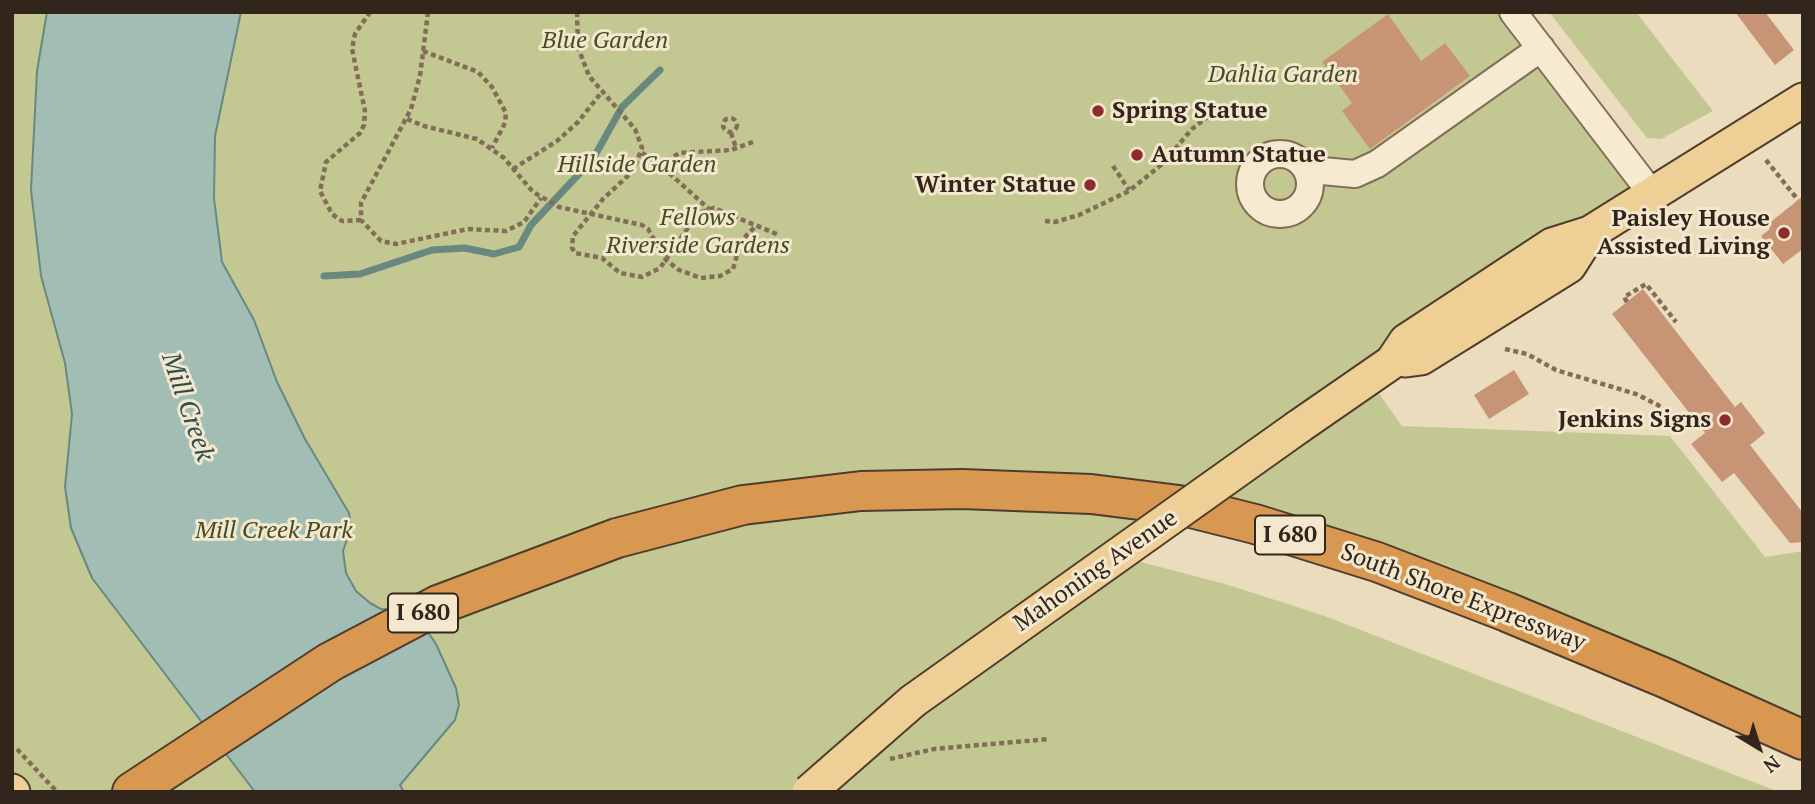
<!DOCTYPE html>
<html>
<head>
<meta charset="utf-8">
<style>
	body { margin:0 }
	#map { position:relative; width:1815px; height:804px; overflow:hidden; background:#ebdcbe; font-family:"PT Serif",serif }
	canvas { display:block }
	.frame { position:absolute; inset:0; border:14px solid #32261c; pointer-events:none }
	.north { position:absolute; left:1724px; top:713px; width:70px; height:70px; -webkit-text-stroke:5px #f3e7cd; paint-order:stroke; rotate:142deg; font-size:19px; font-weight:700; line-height:28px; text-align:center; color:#32261c }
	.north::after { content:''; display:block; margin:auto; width:24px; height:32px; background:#32261c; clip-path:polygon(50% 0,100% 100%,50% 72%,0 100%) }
</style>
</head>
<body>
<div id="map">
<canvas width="1815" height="804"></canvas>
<div class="frame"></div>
<div class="north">N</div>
</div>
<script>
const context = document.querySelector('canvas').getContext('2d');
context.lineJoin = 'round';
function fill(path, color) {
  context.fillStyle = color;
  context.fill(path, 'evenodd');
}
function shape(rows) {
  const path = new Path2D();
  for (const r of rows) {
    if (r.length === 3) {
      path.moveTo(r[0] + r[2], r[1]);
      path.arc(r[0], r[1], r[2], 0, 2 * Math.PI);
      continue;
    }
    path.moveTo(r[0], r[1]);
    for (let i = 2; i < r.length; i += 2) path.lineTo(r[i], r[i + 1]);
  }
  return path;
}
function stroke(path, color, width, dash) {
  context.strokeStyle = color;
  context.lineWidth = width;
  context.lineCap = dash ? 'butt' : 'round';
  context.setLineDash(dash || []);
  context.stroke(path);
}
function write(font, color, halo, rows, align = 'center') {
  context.font = font + ' "PT Serif",serif';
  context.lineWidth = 6;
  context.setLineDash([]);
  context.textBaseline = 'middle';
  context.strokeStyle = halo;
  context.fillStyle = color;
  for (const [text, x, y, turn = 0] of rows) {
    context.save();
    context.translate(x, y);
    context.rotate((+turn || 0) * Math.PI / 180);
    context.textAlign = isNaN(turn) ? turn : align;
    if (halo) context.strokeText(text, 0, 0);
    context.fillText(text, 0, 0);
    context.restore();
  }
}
fill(shape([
	[12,12,1513,12,1652,194,1368,378,1402,426,1670,436,1765,557,1803,551,1803,740,1186,507,1118,556,1225,584,1322,615,1779,792,12,792],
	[1549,12,1636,12,1713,111,1661,139,1647,138]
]), '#c3c893');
const water = shape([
	[47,12,241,12,215,136,214,198,222,262,254,320,277,382,305,439,349,513,351,528,343,551,346,573,356,591,370,603,381,609,393,610,425,628,436,644,456,688,459,705,455,720,400,785,404,792,255,792,92,578,71,528,65,487,72,414,65,363,41,276,31,190,37,71,47,12]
]);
fill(water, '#a1bdb4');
stroke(water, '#698980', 2);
stroke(shape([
	[324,276,360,274,432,250,465,248,494,254,519,247,531,225,593,159,622,107,660,70]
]), '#698980', 7);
fill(shape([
	[1735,12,1765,12,1794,50,1775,65],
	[1388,14,1421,61,1445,43,1470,76,1370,149,1342,111,1352,103,1322,62],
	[1803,196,1803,249,1783,264,1761,236,1770,229,1767,225],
	[1643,289,1735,407,1741,402,1765,433,1750,445,1803,513,1803,542,1790,543,1734,473,1722,482,1691,444,1705,433,1612,314],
	[1514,370,1529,394,1489,419,1474,395]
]), '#c79575');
const minor = shape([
	[1513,12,1652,194],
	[1280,184,30],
	[1308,173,1322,171,1355,174,1377,164,1541,48]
]);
const major = shape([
	[1406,360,1421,358,1569,266,1590,233],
	[1298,427,1392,362,1406,341,1552,245,1590,233,1803,100],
	[12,791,13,792]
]);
const highway = shape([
	[132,792,330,662,438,605,617,538,743,505,861,491,962,489,1091,494,1179,505,1255,524,1377,562,1507,612,1665,678,1803,740]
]);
stroke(minor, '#826d58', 30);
stroke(major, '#503c2c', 37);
stroke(highway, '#503c2c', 42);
stroke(shape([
	[428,12,420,76,411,109,361,203,361,220,381,241,396,244,468,229,506,231,524,222,541,198],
	[577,12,578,47,589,76,635,129,642,148,633,171,603,199,573,236,572,248,575,253,602,258,620,273,642,277,660,268,692,222,702,212,714,208,779,235],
	[423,51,478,72,492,87,506,113,505,123,492,148],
	[730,125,7],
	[407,119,424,126,477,139,504,158,533,192,559,207,642,225,648,229,666,260,679,270,701,278,720,276,733,269,741,241,756,226],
	[731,133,736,148],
	[642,153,658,163,709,209],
	[1766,160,1798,200],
	[660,166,679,153,731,150,753,142],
	[1113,166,1129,190],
	[513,169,557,141,578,122,601,93],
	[361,220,342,221,332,214,320,191,326,162,360,133,364,125,365,111,352,49,355,34,370,12],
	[1045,221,1055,222,1079,215,1129,191,1161,165,1192,129,1220,107],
	[1627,302,1624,297,1646,284,1676,322],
	[1505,349,1527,354,1556,370,1636,394,1658,405,1689,430],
	[17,749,57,792],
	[890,759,934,749,1049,739]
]), '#826d58', 4.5, [5, 3.5]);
stroke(minor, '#f6ead0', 26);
stroke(major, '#eed096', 33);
stroke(highway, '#d89851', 38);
const majorBridge = shape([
	[809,792,913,701,1298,427]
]);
stroke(majorBridge, '#503c2c', 37, []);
stroke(majorBridge, '#eed096', 33);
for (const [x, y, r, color] of [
	[1098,111,7,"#8e2b2f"],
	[1137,155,7,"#8e2b2f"],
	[1090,185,7,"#8e2b2f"],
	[1784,233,7,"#8e2b2f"],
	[1725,420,7,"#8e2b2f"]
]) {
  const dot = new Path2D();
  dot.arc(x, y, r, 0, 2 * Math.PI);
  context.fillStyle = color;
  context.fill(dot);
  stroke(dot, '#f3e7cd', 2.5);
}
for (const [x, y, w] of [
	[1290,535,70],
	[423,613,70]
]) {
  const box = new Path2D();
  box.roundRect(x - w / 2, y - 19.5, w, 39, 5);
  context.fillStyle = '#f3e7cd';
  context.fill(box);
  stroke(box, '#32261c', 2);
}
write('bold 23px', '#32261c', null, [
	["I 680",1290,535],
	["I 680",423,613]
]);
write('italic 24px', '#444e23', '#f3e7cd', [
	["Blue Garden",605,41],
	["Dahlia Garden",1283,75],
	["Hillside Garden",637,165],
	["Fellows",698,218],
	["Riverside Gardens",698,246],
	["Mill Creek Park",274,531]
]);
write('bold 24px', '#32261c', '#f3e7cd', [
	["Spring Statue",1112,111,"left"],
	["Autumn Statue",1151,155,"left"],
	["Winter Statue",1076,185],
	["Paisley House",1770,219],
	["Assisted Living",1770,247],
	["Jenkins Signs",1711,420]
], 'right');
write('24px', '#32261c', '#f3e7cd', [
	["Mahoning Avenue",1096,571,-35],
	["South Shore Expressway",1463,598,21]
]);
write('italic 26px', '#2b514e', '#f3e7cd', [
	["Mill Creek",187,407,71]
]);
</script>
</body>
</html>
